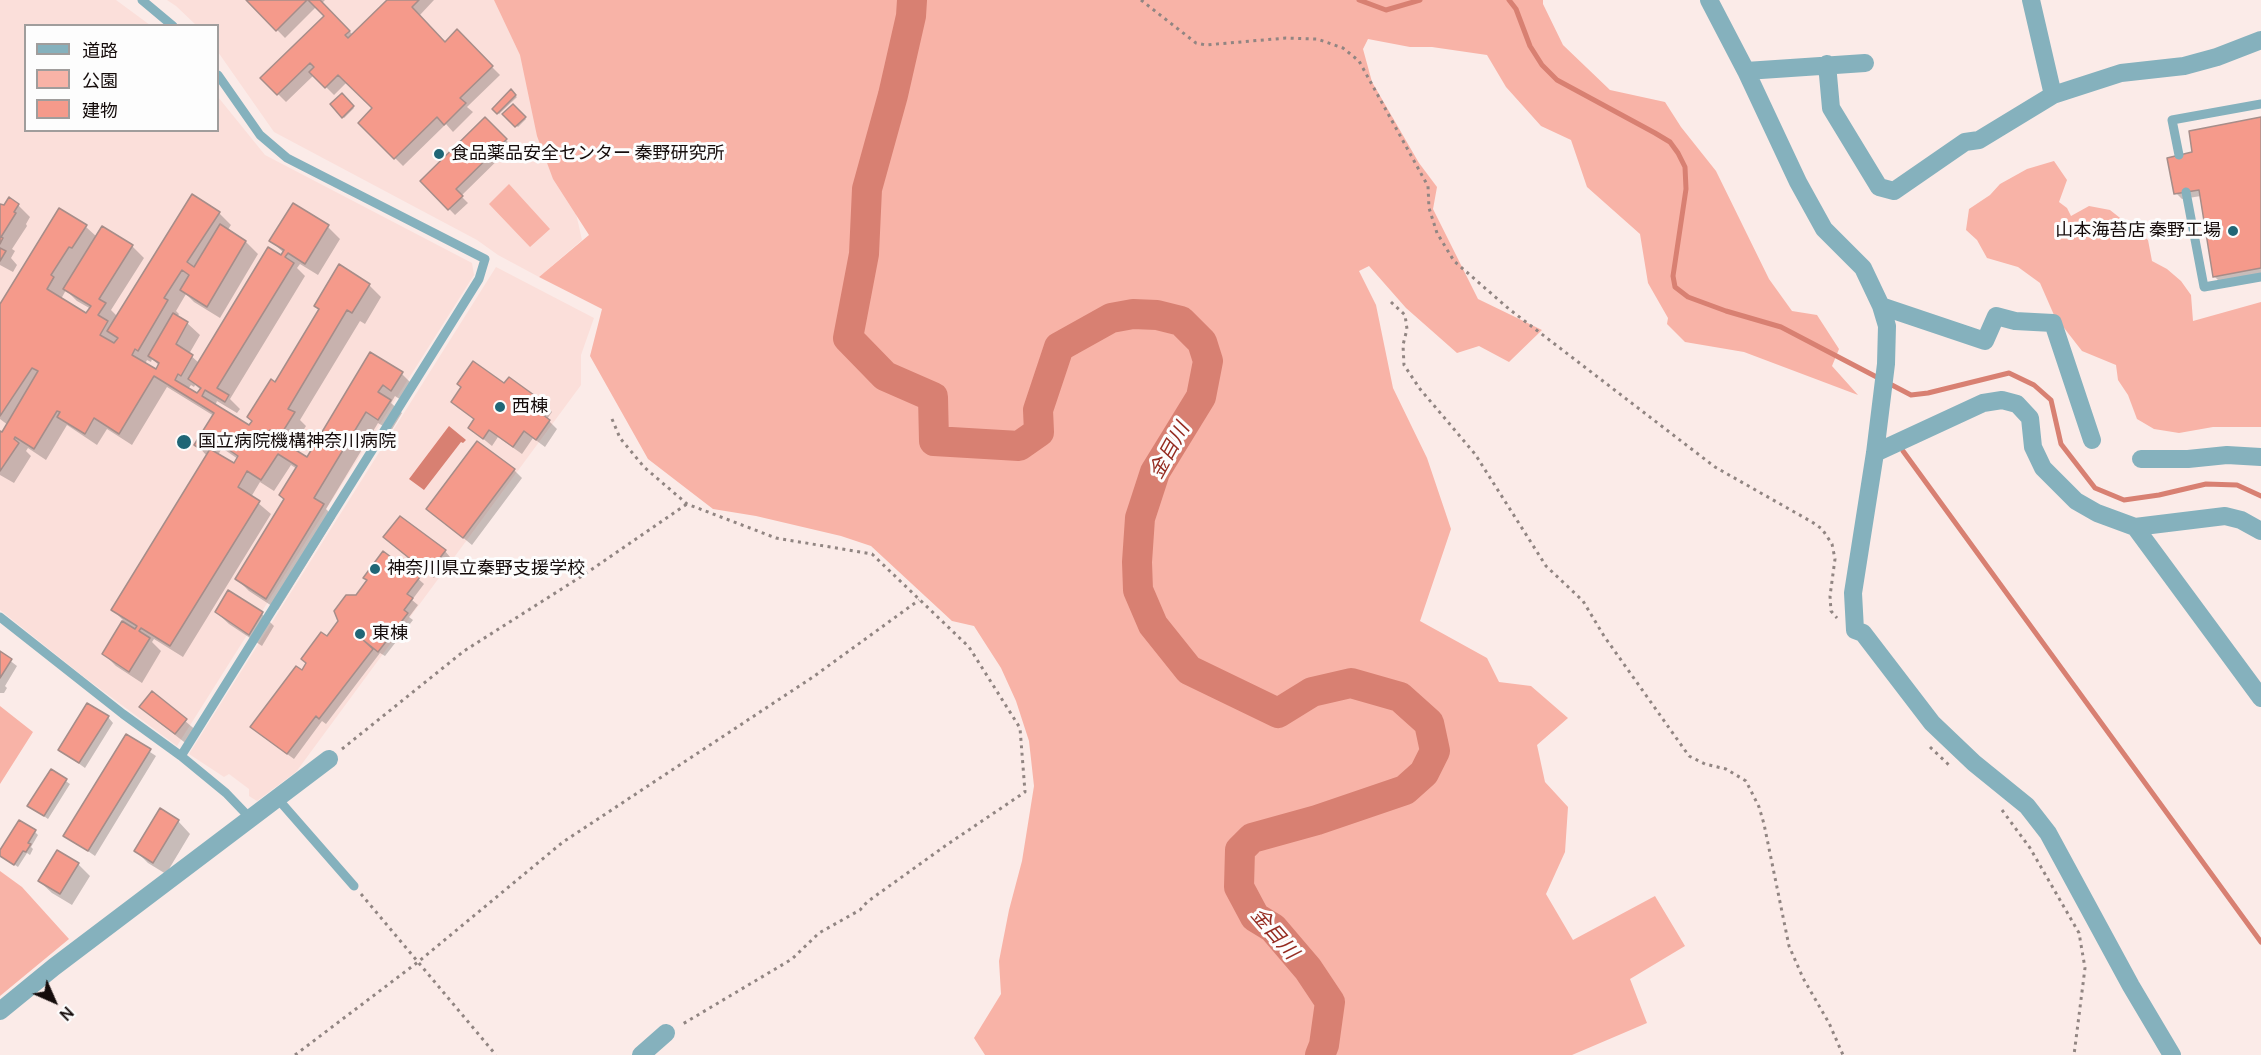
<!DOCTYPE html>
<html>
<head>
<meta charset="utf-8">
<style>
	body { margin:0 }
	#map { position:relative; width:2261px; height:1055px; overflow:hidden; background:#fbebe8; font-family:Manrope,"Noto Sans JP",sans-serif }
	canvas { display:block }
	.legend { position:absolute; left:24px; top:24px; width:195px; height:108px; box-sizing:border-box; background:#fdfdfd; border:2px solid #a09d9c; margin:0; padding:8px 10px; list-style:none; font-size:18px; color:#150c0b }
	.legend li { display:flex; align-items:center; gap:12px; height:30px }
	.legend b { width:30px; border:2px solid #a09d9c }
	.north { position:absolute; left:24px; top:971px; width:60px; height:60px; -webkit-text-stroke:4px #fdfdfd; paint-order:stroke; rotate:135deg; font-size:16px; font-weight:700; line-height:24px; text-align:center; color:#150c0b }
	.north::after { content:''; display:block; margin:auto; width:21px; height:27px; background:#150c0b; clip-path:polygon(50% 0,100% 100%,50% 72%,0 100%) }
</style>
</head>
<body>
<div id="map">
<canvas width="2261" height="1055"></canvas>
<ul class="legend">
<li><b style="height:8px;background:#85b1bd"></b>道路</li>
<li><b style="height:16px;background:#f8b3a7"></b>公園</li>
<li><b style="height:16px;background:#f59a8b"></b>建物</li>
</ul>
<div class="north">N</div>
</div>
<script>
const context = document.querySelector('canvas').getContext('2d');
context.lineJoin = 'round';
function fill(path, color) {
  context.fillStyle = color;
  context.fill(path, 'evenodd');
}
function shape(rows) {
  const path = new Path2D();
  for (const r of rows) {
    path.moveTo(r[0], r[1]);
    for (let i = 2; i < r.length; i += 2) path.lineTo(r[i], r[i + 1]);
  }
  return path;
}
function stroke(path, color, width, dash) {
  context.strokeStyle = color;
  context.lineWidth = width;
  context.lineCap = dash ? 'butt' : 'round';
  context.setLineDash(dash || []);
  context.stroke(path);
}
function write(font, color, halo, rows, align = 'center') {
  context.font = font + ' Manrope,"Noto Sans JP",sans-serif';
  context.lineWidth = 6;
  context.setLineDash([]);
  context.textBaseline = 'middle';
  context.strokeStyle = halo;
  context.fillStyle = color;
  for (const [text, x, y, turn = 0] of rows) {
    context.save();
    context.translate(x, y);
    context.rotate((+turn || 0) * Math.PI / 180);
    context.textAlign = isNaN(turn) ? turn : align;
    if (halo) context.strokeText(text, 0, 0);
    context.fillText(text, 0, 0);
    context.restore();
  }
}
fill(shape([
	[0,0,116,0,150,25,26,26,26,130,218,130,218,97,265,155,472,263,474,275,177,746,84,677,0,610],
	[167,0,521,0,532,17,582,240,539,277,498,255,477,240,274,132,218,52,218,26,196,25,176,6],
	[496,267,594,318,581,355,581,385,296,772,257,801,249,796,249,789,229,774,224,777,189,754]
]), '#fbdfda');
fill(shape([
	[494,0,1543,0,1543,4,1563,45,1610,90,1665,102,1681,127,1716,171,1769,279,1792,311,1817,315,1839,349,1832,366,1858,395,1744,352,1685,342,1667,324,1668,318,1648,283,1640,234,1587,187,1571,140,1541,126,1506,87,1487,55,1432,47,1410,47,1368,39,1363,49,1372,82,1419,163,1437,187,1433,209,1478,299,1542,330,1509,362,1479,346,1457,353,1406,308,1369,266,1359,271,1376,305,1393,388,1427,458,1451,529,1420,621,1487,658,1499,682,1531,686,1568,718,1537,745,1545,782,1568,807,1565,852,1546,894,1573,940,1655,896,1685,946,1630,979,1647,1023,1572,1055,985,1055,974,1038,1001,994,999,961,1009,910,1022,861,1034,786,1029,741,1016,701,1001,668,974,626,952,621,871,546,841,536,756,516,713,509,648,459,590,356,602,309,539,277,589,235,553,179,537,136,520,55],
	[2054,161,2067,180,2059,202,2067,208,2071,216,2089,206,2110,210,2148,240,2152,261,2167,269,2181,281,2191,295,2193,321,2261,302,2261,427,2213,427,2179,433,2154,429,2137,419,2128,395,2118,380,2116,365,2082,351,2054,315,2040,283,2018,267,1987,258,1977,240,1966,230,1969,209,1990,195,2000,184,2027,169],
	[509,184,550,229,530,247,489,204],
	[0,706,33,732,0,784],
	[0,871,22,887,69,939,0,996]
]), '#f8b3a7');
fill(shape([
	[449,426,466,440,463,443,461,442,424,490,409,479]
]), '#d88072');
fill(shape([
	[248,0,325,0,322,3,353,35,389,0,434,0,419,16,445,44,457,32,500,75,467,107,473,112,453,132,446,124,403,166,360,123,374,109,347,82,334,95,314,75,286,102,262,78,326,16,316,7,285,38],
	[511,92,517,97,499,114,494,109],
	[342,95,354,108,344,118,332,105],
	[513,106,526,119,518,127,504,114],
	[2261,119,2261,275,2220,282,2214,276,2201,196,2182,199,2176,193,2194,154],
	[485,120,512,146,461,196,468,203,455,215,422,181],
	[18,205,30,217,26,224,27,226,12,249,15,251,11,258,17,265,13,272,0,265,0,207],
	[219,213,231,225,227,231,246,242,258,254,220,318,194,302,186,294,176,311,179,314,177,317,187,323,200,335,189,354,199,363,284,253,271,241,328,227,340,239,318,275,300,264,297,268,305,276,230,399,240,409,237,413,217,401,215,406,250,427,320,310,316,306,369,285,381,297,365,324,360,321,300,420,306,426,292,449,307,459,371,354,402,374,414,386,404,402,395,396,391,403,402,413,391,431,378,423,326,509,335,518,278,610,249,591,237,579,285,500,297,469,291,465,274,491,260,482,251,497,271,514,183,657,154,639,152,642,161,651,142,683,116,666,103,653,123,620,113,610,207,456,196,444,214,416,167,387,132,445,107,429,97,445,67,425,46,460,28,448,26,451,31,456,14,483,0,475,0,431,3,434,8,425,0,419,0,307,86,227,97,237,132,246,144,258,111,310,118,317],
	[66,290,77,301,91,309,87,315,61,299],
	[152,359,160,366,156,371,145,364,147,360,151,362],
	[191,385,194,387,195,385,201,390,198,395,188,389],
	[222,448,238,459,234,465,218,455],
	[505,385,544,404,552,412,547,419,557,429,545,447,533,438,522,454,498,437,492,446,470,428,475,420,453,402],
	[514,470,522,478,472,545,428,509],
	[385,537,445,551,450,557,434,578,421,568,415,576,424,584,412,600,418,605,409,617,413,620,385,656,380,653,326,724,322,721,294,759,258,733,356,596,403,568,410,558],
	[216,612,262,614,274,626,262,646,229,624],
	[0,653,17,666,5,686,7,688,4,693,0,693],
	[152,693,198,732,188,745,153,718,141,706],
	[108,717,113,723,85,768,60,750],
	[126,736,156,756,95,856,65,835],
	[51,771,70,784,48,819,29,806],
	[160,810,178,821,190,834,166,874,148,863,136,851],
	[35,832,38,835,31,847,33,849,30,855,27,853,18,867,0,855],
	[78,864,90,876,72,905,52,893,39,881]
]), '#0003');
stroke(shape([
	[1359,0,1386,10,1420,0],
	[1509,0,1516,9,1530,46,1542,65,1557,80,1655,133,1670,142,1678,153,1685,167,1686,189,1673,276,1675,287,1688,297,1726,311,1781,327,1911,395,1928,393,2009,373,2034,385,2051,400,2061,444,2095,488,2124,500,2159,495,2206,484,2237,485,2261,496],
	[1903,451,2261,942]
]), '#d88072', 5);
stroke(shape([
	[912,0,911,16,893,95,867,189,864,254,848,338,885,376,933,397,934,441,1019,446,1039,432,1038,410,1059,347,1111,318,1133,314,1157,315,1181,321,1202,342,1208,361,1201,397,1155,472,1140,518,1137,562,1138,590,1153,625,1189,670,1278,713,1312,692,1351,683,1400,697,1429,723,1435,751,1424,773,1405,790,1317,820,1252,838,1240,850,1239,887,1255,917,1273,928,1308,969,1330,1002,1324,1045,1320,1055]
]), '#d88072', 30);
const building = shape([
	[246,0,307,0,276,31,246,0],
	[308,0,320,0,350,31,345,35,348,38,387,0,419,0,412,7,445,42,457,29,493,66,460,98,466,103,444,125,437,117,394,159,358,123,372,108,338,75,325,88,309,72,314,67,310,63,277,95,260,78,324,16,308,0],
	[511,89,516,95,497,114,492,109,511,89],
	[342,93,354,106,342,118,330,104,342,93],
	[513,104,526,117,515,127,502,114,513,104],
	[485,117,507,139,456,189,463,196,448,210,420,181,485,117],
	[2261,117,2261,268,2213,277,2199,190,2174,194,2167,158,2192,152,2189,131,2261,117],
	[192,194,220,212,187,262,194,267,220,224,246,241,207,307,180,290,189,275,182,270,164,298,168,300,138,351,135,349,132,355,156,369,159,363,148,356,173,313,188,322,176,344,193,355,181,376,178,374,175,380,197,393,201,388,188,379,268,247,281,255,284,250,269,241,293,203,329,225,305,264,288,253,285,257,294,263,217,388,229,395,225,402,205,390,202,396,249,425,252,421,247,417,271,379,275,382,319,309,314,306,339,264,370,284,352,313,347,310,288,409,295,412,280,436,270,430,268,433,307,457,370,352,403,372,391,391,383,385,378,392,391,400,378,420,366,412,314,498,324,504,266,599,235,579,284,499,279,495,297,466,278,454,261,480,247,471,238,487,260,501,170,646,141,628,139,631,150,638,129,672,102,654,122,621,135,629,137,626,111,610,210,449,234,463,238,456,210,437,202,450,194,445,214,413,154,376,119,434,94,418,85,434,57,417,60,412,57,411,34,449,15,437,14,439,19,443,0,471,0,431,2,432,38,371,32,368,0,416,0,304,59,208,87,225,72,248,69,247,51,275,54,277,47,289,86,313,91,306,63,289,102,226,133,245,99,299,106,303,98,315,108,321,100,335,114,343,118,338,107,331,192,194],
	[9,197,19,204,14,212,16,213,1,237,3,238,0,244,0,204,4,205,9,197],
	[0,248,6,251,0,261,0,248],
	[473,361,504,383,509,377,545,403,539,412,550,420,536,440,524,431,513,447,489,430,483,439,468,428,474,419,451,402,461,387,457,384,473,361],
	[477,441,515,469,463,538,426,509,477,441],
	[400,516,446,550,428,573,415,563,410,570,420,577,407,594,413,598,404,610,408,613,378,652,362,639,373,649,319,719,316,716,287,754,250,727,296,666,302,670,306,663,301,659,321,632,327,636,338,621,334,611,346,595,356,595,367,580,363,578,383,551,403,566,409,558,383,537,400,516],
	[228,590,263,612,249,635,215,612,228,590],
	[0,651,12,659,0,678,0,651],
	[152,691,187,719,175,734,139,707,152,691],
	[87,703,109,716,79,763,58,750,87,703],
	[126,734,151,749,88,851,63,836,126,734],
	[51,769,67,779,44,816,27,806,51,769],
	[160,808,179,820,153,863,134,851,160,808],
	[19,820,36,830,28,843,31,844,26,852,23,851,14,865,0,856,0,850,19,820],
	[57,850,79,863,60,894,38,881,57,850]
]);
fill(building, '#f59a8b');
stroke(building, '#a68d89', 1.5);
stroke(shape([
	[1141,0,1196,43,1206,45,1286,38,1317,39,1343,48,1359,61,1424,179,1428,186,1429,208,1437,233,1454,261,1509,309,1715,467,1812,522,1822,529,1832,544,1835,559,1830,596,1831,611,1837,618],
	[1391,302,1405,315,1407,329,1403,345,1404,365,1420,389,1475,454,1546,566,1583,601,1604,636,1689,756,1705,764,1726,769,1746,781,1759,807,1764,824,1789,946,1803,978,1829,1023,1843,1055],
	[612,419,620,438,644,467,687,504,776,538,872,554,969,647,1020,728,1025,792,945,846,867,902,860,910,819,933,792,959,681,1025],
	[1930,747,1949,765],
	[342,749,464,651,582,576,687,504],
	[2002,810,2030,848,2079,933,2085,968,2074,1055],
	[361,894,496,1055],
	[295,1055,418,962,563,842,813,677,919,600]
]), '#918582', 3, [3, 4.5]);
stroke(shape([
	[142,0,173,26],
	[2179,155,2172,120,2261,104],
	[2186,192,2204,287,2261,277],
	[0,617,123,714,181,756,226,793,250,818],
	[181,756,479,279,485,259,287,158,260,135,218,75],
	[277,798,354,886]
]), '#85b1bd', 9);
stroke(shape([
	[1709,0,1746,71,1798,182,1824,229,1863,268,1881,306,1887,326,1886,364,1875,453,1853,593,1855,630,1863,633,1932,723,1974,763,2027,806,2048,833,2131,986,2172,1055],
	[2031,0,2053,95],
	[1827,64,1831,108,1879,187,1894,191,1965,142,1979,140,2053,95,2121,73,2184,66,2217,57,2261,40],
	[1746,71,1865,63],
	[1881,306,1985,341,1996,316,2015,321,2053,323,2092,440],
	[1875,453,1983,403,2002,400,2017,404,2030,418,2033,447,2043,468,2076,501,2097,513,2135,527,2225,516,2241,520,2261,531],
	[2141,459,2188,459,2227,455,2261,457],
	[2135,527,2261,698],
	[0,1011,54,967,329,759],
	[641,1055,666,1033]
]), '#85b1bd', 18);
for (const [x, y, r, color] of [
	[439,154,6,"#206676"],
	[2233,231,6,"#206676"],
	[500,407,6,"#206676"],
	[184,442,8,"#206676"],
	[375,569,6,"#206676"],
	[360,634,6,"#206676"]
]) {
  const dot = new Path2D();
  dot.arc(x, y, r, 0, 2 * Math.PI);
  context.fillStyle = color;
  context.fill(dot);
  stroke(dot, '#fdfdfd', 2);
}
write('18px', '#150c0b', '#fdfdfd', [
	["食品薬品安全センター 秦野研究所",451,154],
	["山本海苔店 秦野工場",2221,231,"right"],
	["西棟",512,407],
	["国立病院機構神奈川病院",198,442],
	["神奈川県立秦野支援学校",387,569],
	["東棟",372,634]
], 'left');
write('italic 20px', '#952c21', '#fdfdfd', [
	["金目川",1170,451,-61],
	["金目川",1274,934,49]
]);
</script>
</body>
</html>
